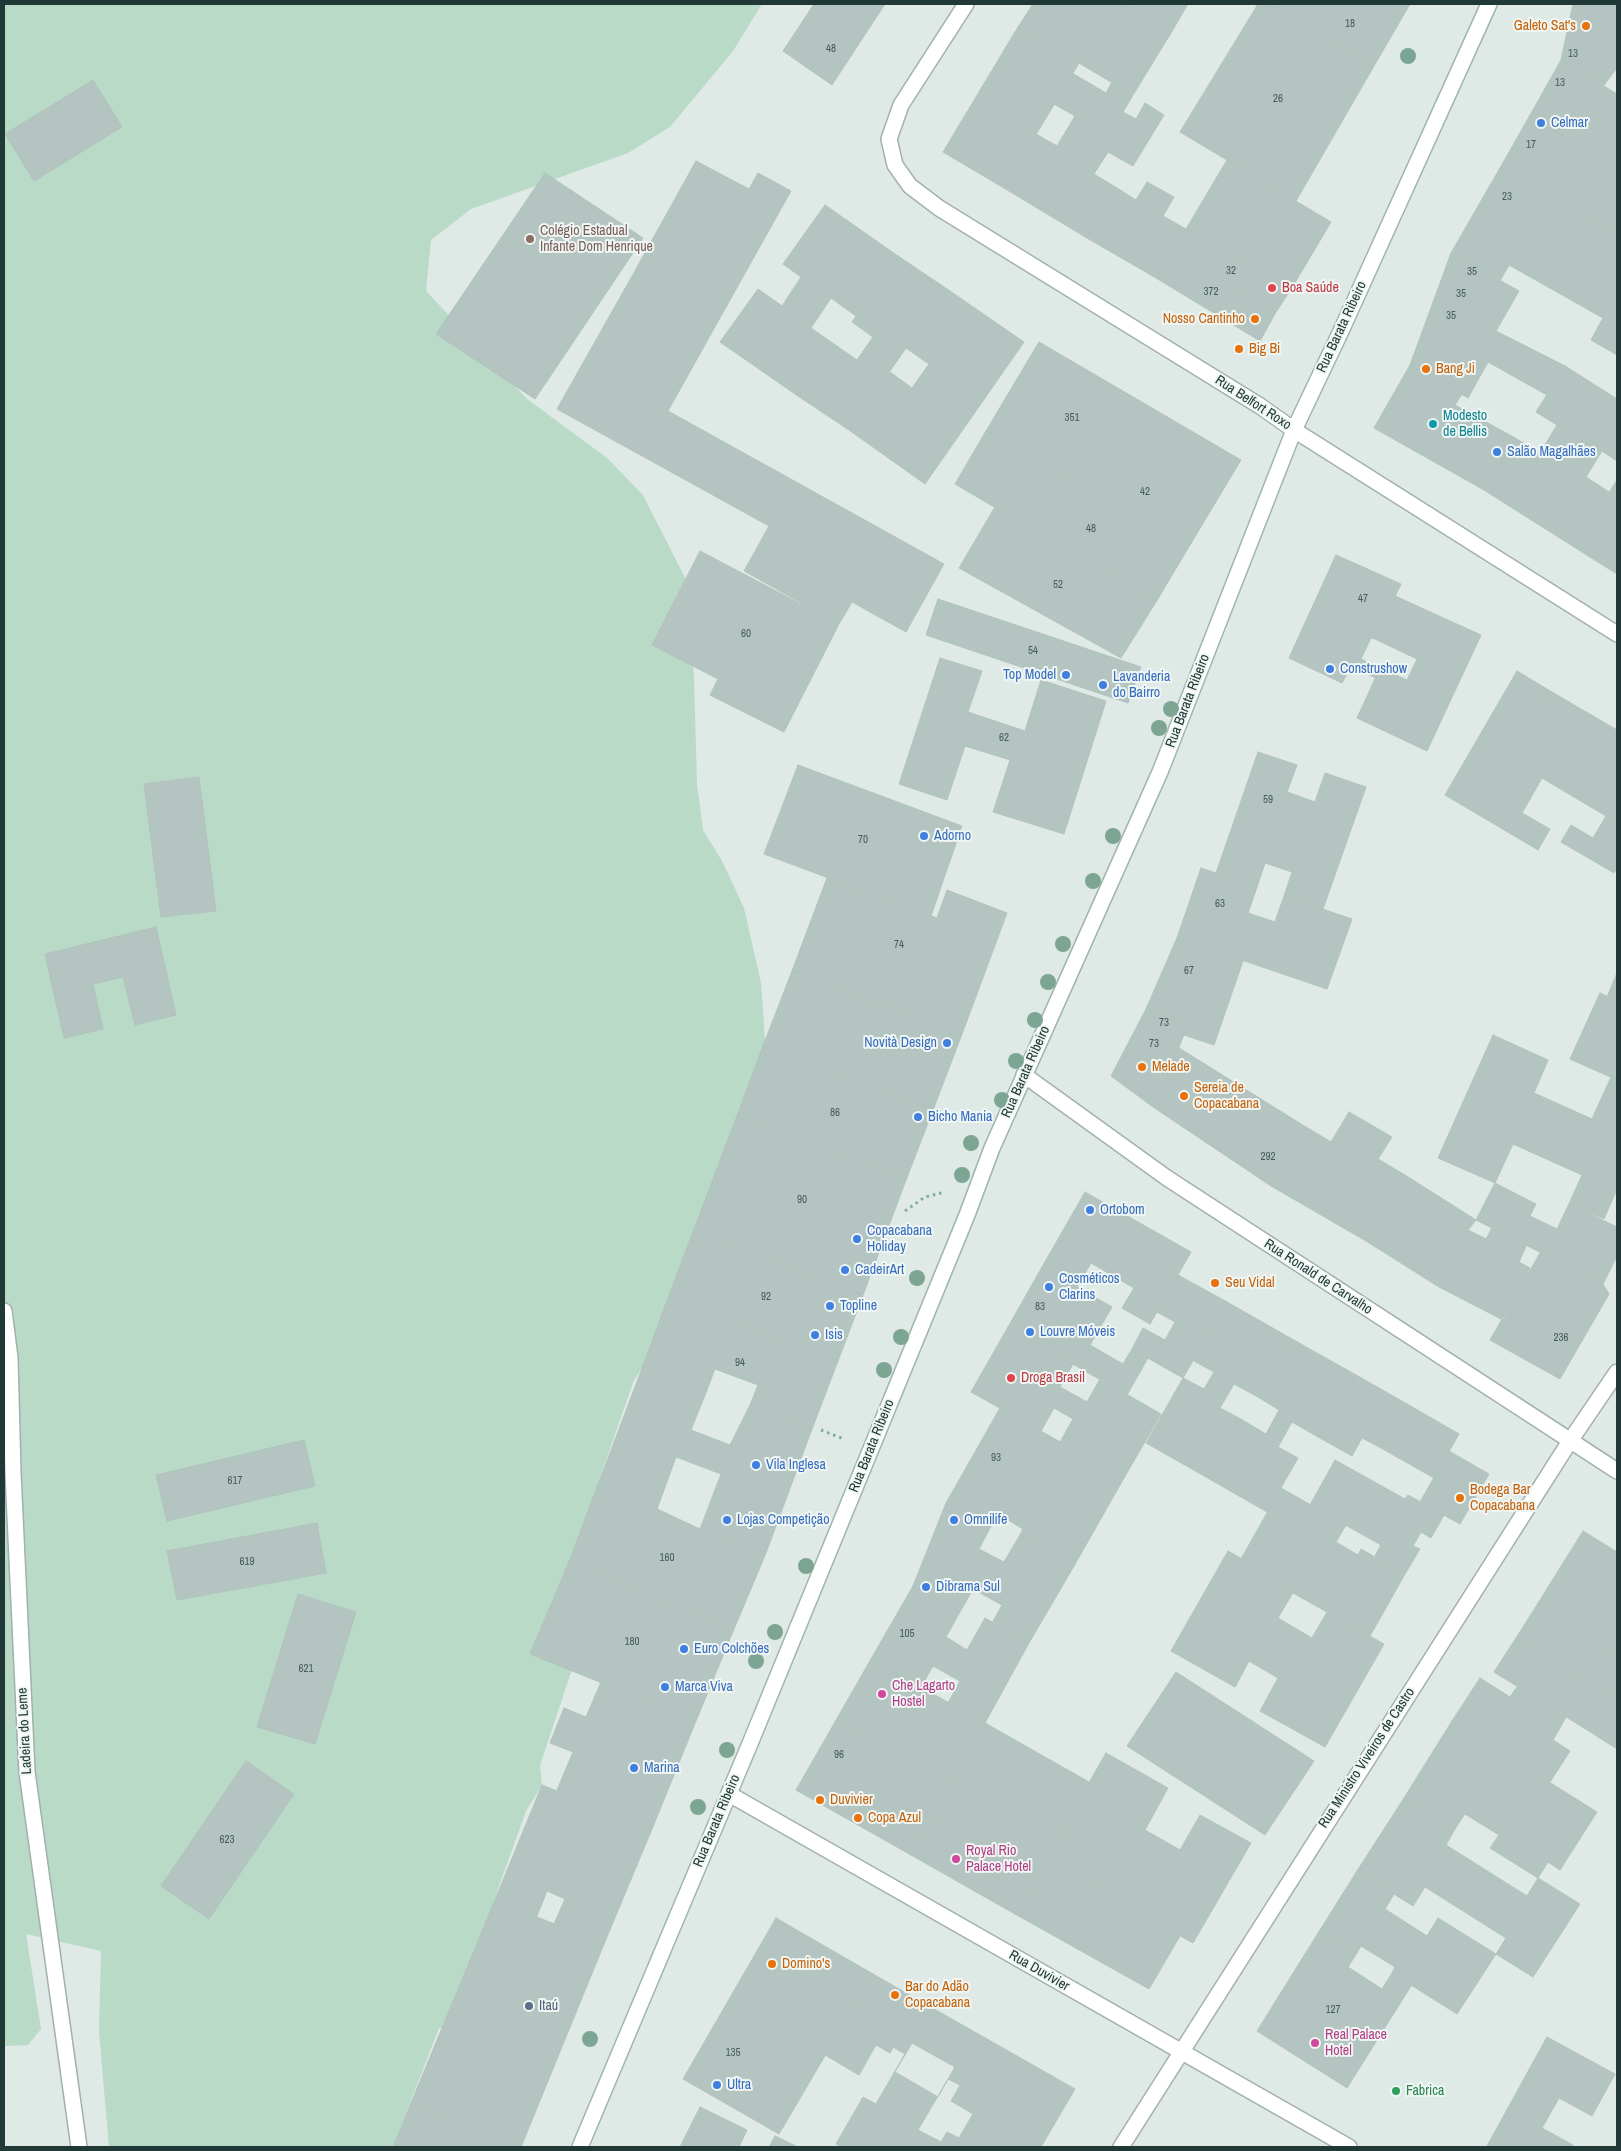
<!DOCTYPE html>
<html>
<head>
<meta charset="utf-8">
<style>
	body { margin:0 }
	#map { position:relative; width:1621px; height:2151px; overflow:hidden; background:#dfe9e6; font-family:"Archivo Narrow",sans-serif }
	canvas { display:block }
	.frame { position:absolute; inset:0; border:5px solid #203936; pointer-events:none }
</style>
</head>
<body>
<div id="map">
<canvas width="1621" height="2151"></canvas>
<div class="frame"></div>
</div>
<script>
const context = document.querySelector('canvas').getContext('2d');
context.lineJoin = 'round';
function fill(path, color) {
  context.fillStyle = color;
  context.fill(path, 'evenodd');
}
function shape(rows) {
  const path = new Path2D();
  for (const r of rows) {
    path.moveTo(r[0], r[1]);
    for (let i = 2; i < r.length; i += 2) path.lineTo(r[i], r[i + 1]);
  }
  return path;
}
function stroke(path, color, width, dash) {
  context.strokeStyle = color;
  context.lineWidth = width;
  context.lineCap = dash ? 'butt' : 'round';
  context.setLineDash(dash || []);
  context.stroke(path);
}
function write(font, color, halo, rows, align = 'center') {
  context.font = font + ' "Archivo Narrow",sans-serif';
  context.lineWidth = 4;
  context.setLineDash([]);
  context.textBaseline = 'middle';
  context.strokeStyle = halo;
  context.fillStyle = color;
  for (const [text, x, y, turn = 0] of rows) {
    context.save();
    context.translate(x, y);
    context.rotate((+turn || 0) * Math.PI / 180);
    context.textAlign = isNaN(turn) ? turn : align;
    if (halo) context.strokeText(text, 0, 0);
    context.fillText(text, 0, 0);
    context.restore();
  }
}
fill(shape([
	[4,4,762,4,733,51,670,127,628,153,471,209,431,240,426,291,527,399,607,458,643,495,687,582,694,679,697,784,703,830,722,861,744,908,761,983,766,1055,649,1359,634,1380,599,1480,618,1489,573,1666,540,1765,542,1785,526,1811,499,1886,488,1926,448,2030,439,2028,393,2147,109,2147,99,2031,101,1951,26,1934,41,2029,28,2045,4,2046]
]), '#b8dac7');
const building = shape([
	[814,4,885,4,832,85,783,51,814,4],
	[1033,4,1122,4,1171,33,1133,95,1018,27,1033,4],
	[1122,4,1188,4,1171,33,1122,4],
	[1258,4,1267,4,1374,66,1296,201,1180,132,1258,4],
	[1267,4,1410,4,1374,66,1267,4],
	[1573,4,1617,4,1617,68,1604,85,1561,60,1573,4],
	[1018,27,1079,63,1004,188,943,152,1018,27],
	[1561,60,1617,94,1617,167,1529,117,1561,60],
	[1072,73,1106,93,1112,82,1133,95,1123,112,1136,119,1145,103,1164,115,1133,166,1108,152,1094,174,1117,188,1087,238,1004,188,1036,134,1057,146,1075,116,1054,104,1072,73],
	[93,80,122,127,34,181,5,134,93,80],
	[1529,117,1617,167,1617,234,1500,168,1529,117],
	[1227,160,1331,222,1290,291,1186,229,1227,160],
	[696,161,749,189,758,173,791,191,716,325,631,278,696,161],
	[1500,168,1617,234,1617,355,1591,340,1603,318,1509,265,1500,281,1451,253,1500,168],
	[545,173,643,238,535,399,436,334,545,173],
	[1147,182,1174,197,1163,216,1186,229,1156,278,1087,238,1117,188,1136,200,1147,182],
	[825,205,898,256,856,316,831,298,811,328,834,344,798,396,720,342,758,289,782,306,801,277,783,264,825,205],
	[1186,229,1290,291,1276,312,1172,251,1186,229],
	[1172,251,1276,312,1260,341,1156,278,1172,251],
	[1451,253,1519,291,1496,331,1565,366,1547,395,1488,362,1468,398,1410,365,1451,253],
	[898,256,947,289,849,430,798,396,834,344,857,360,873,337,852,322,898,256],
	[631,278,716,325,668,411,944,564,906,632,852,602,839,624,744,571,769,526,557,409,631,278],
	[947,289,1024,342,925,484,849,430,890,372,912,388,929,364,906,348,947,289],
	[1039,342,1241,460,1187,550,986,431,1039,342],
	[1410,365,1462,394,1455,405,1517,439,1484,490,1374,428,1410,365],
	[1565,366,1617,399,1617,461,1602,451,1586,477,1609,492,1574,547,1484,490,1517,439,1540,453,1557,425,1536,412,1565,366],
	[986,431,1187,550,1156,602,955,484,986,431],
	[1617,480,1617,574,1574,547,1617,480],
	[995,507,1156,602,1121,658,959,568,995,507],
	[700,551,839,624,784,732,710,695,718,679,652,645,700,551],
	[1336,555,1401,584,1375,639,1371,638,1361,659,1380,668,1376,678,1351,666,1342,683,1289,658,1336,555],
	[1395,596,1481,635,1427,751,1357,718,1380,668,1407,680,1417,659,1375,639,1395,596],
	[938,599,1141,667,1128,703,926,635,938,599],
	[940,658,982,671,968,712,1025,731,1041,680,1106,701,1064,834,993,812,1010,760,965,746,947,800,899,784,940,658],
	[1517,671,1552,692,1479,815,1445,795,1517,671],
	[1552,692,1617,730,1617,868,1614,873,1561,842,1571,825,1593,838,1606,816,1542,778,1522,813,1550,829,1538,850,1479,815,1552,692],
	[1258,752,1297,765,1287,792,1315,802,1325,773,1366,787,1323,909,1284,896,1292,872,1265,863,1257,887,1216,873,1258,752],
	[798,765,962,826,931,916,764,854,798,765],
	[199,777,216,911,161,917,144,784,199,777],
	[1201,868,1257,887,1248,913,1275,922,1284,896,1352,919,1327,989,1177,938,1201,868],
	[827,878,937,918,947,890,1007,913,962,1034,792,971,827,878],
	[156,927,176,1015,135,1025,123,977,93,984,103,1029,64,1038,45,954,156,927],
	[1177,938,1243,961,1214,1045,1184,1035,1189,1022,1146,1009,1177,938],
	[792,971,962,1034,933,1110,763,1046,792,971],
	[1617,973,1617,1001,1607,997,1617,973],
	[1600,993,1617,1001,1617,1080,1570,1059,1600,993],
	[1146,1009,1189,1022,1167,1077,1169,1082,1153,1107,1111,1076,1146,1009],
	[1493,1035,1548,1060,1534,1093,1592,1119,1611,1077,1617,1080,1617,1189,1604,1219,1569,1204,1582,1175,1513,1144,1495,1183,1438,1158,1493,1035],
	[763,1046,933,1110,906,1180,737,1116,763,1046],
	[1179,1048,1306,1127,1271,1186,1153,1107,1169,1082,1167,1077,1179,1048],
	[1349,1112,1392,1137,1378,1159,1405,1175,1366,1241,1271,1186,1306,1127,1331,1142,1349,1112],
	[737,1116,906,1180,863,1295,693,1232,737,1116],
	[1405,1175,1476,1220,1468,1230,1439,1287,1366,1241,1405,1175],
	[1495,1183,1536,1204,1530,1216,1557,1229,1569,1204,1617,1227,1617,1256,1603,1284,1476,1220,1495,1183],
	[1085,1192,1191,1252,1150,1324,1122,1308,1134,1288,1091,1263,1077,1287,1042,1267,1085,1192],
	[1492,1228,1526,1246,1519,1262,1530,1268,1503,1320,1439,1287,1468,1230,1486,1239,1492,1228],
	[693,1232,863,1295,838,1361,668,1298,693,1232],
	[1540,1253,1603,1284,1609,1294,1560,1379,1490,1340,1540,1253],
	[1042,1267,1112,1307,1090,1345,1123,1364,1132,1349,1148,1358,1127,1395,1008,1327,1042,1267],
	[1178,1275,1227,1302,1183,1378,1132,1349,1143,1328,1165,1340,1175,1322,1157,1312,1178,1275],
	[668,1298,838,1361,812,1429,750,1405,758,1385,715,1369,707,1390,643,1366,668,1298],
	[1227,1302,1292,1339,1258,1397,1234,1384,1220,1408,1239,1418,1206,1477,1146,1443,1183,1378,1204,1389,1214,1372,1194,1361,1227,1302],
	[1008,1327,1073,1364,1060,1387,1087,1402,1100,1379,1161,1414,1124,1478,1060,1442,1073,1419,1054,1408,1041,1431,971,1392,1008,1327],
	[1292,1339,1356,1375,1320,1438,1292,1422,1278,1447,1298,1458,1267,1512,1206,1477,1239,1418,1266,1434,1279,1410,1258,1397,1292,1339],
	[643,1366,707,1390,691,1430,730,1445,750,1405,812,1429,766,1553,700,1529,721,1474,676,1457,657,1509,597,1487,643,1366],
	[1356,1375,1407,1404,1381,1448,1362,1438,1352,1456,1320,1438,1356,1375],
	[1407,1404,1459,1434,1434,1478,1381,1448,1407,1404],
	[1000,1408,1124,1478,1074,1566,1020,1535,1023,1529,998,1514,990,1528,946,1503,1000,1408],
	[304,1440,315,1486,167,1521,156,1475,304,1440],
	[1449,1451,1489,1474,1460,1524,1420,1502,1449,1451],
	[1335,1460,1405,1499,1408,1495,1444,1515,1431,1538,1421,1532,1413,1546,1420,1549,1405,1574,1375,1556,1381,1545,1310,1505,1335,1460],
	[597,1487,657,1509,700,1529,766,1553,734,1629,569,1562,597,1487],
	[1281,1488,1346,1525,1336,1542,1358,1555,1361,1549,1405,1574,1370,1636,1293,1593,1295,1589,1241,1559,1281,1488],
	[946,1503,990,1528,979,1549,1004,1562,1020,1535,1074,1566,1029,1643,992,1623,1002,1605,973,1589,960,1612,913,1586,946,1503],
	[317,1523,326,1573,177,1600,167,1551,317,1523],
	[1583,1531,1617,1552,1617,1659,1535,1608,1583,1531],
	[1228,1551,1295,1589,1278,1618,1312,1638,1327,1612,1384,1644,1325,1747,1260,1711,1278,1678,1249,1661,1235,1687,1171,1651,1228,1551],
	[569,1562,734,1629,696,1721,530,1654,569,1562],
	[913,1586,960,1612,946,1637,967,1650,985,1618,1029,1643,985,1723,948,1703,960,1681,933,1666,921,1687,871,1659,913,1586],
	[298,1594,356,1612,315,1744,257,1727,298,1594],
	[1535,1608,1617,1659,1617,1677,1607,1694,1516,1638,1535,1608],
	[1516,1638,1607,1694,1584,1728,1494,1672,1516,1638],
	[871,1659,985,1723,949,1787,835,1722,871,1659],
	[1176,1672,1314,1761,1265,1835,1127,1746,1176,1672],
	[1617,1677,1617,1749,1584,1728,1617,1677],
	[1480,1678,1510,1697,1517,1687,1566,1717,1553,1740,1570,1751,1550,1782,1452,1721,1480,1678],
	[601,1682,696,1721,652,1829,557,1790,573,1752,550,1743,564,1708,586,1717,601,1682],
	[1452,1721,1597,1812,1560,1870,1548,1862,1538,1878,1490,1848,1499,1835,1465,1814,1455,1829,1404,1798,1452,1721],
	[835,1722,949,1787,911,1855,796,1790,835,1722],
	[985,1723,1089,1782,1015,1914,911,1855,985,1723],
	[1106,1753,1168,1788,1145,1830,1180,1850,1200,1815,1251,1843,1193,1943,1045,1860,1106,1753],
	[246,1761,294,1794,209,1919,161,1886,246,1761],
	[542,1785,652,1829,604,1944,554,1924,565,1899,547,1891,537,1916,495,1900,542,1785],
	[1404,1798,1455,1829,1446,1845,1527,1896,1538,1878,1580,1904,1533,1977,1496,1954,1506,1938,1425,1887,1413,1906,1357,1871,1404,1798],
	[1045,1860,1180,1936,1149,1989,1015,1914,1045,1860],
	[1357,1871,1394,1894,1385,1909,1427,1936,1438,1918,1496,1954,1457,2014,1392,1973,1395,1967,1361,1946,1357,1953,1320,1930,1357,1871],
	[495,1900,604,1944,521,2147,411,2103,495,1900],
	[776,1918,873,1974,779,2134,683,2079,776,1918],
	[1320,1930,1357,1953,1348,1967,1382,1989,1392,1973,1411,1986,1347,2088,1257,2031,1320,1930],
	[873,1974,920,2001,890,2053,876,2045,859,2075,825,2055,873,1974],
	[920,2001,987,2039,960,2085,948,2079,918,2130,941,2142,938,2147,842,2147,836,2144,863,2097,876,2104,905,2054,893,2047,920,2001],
	[1547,2037,1615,2074,1592,2116,1559,2098,1542,2128,1573,2145,1572,2147,1489,2147,1487,2146,1547,2037],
	[987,2039,1075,2089,1041,2147,938,2147,947,2132,959,2138,973,2114,951,2101,987,2039],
	[912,2043,955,2067,938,2097,895,2072,912,2043],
	[411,2103,519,2147,393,2147,411,2103],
	[700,2107,747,2130,739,2147,680,2147,700,2107],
	[775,2136,798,2147,769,2147,775,2136]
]);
fill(building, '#b4c4c0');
stroke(building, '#b1c3be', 1);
const minor = shape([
	[966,4,901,105,889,139,895,165,910,186,939,208,1260,406,1294,430,1617,634],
	[1024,1075,1167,1178,1617,1471],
	[4,1311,10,1358,13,1473,27,1772,79,2147],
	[729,1794,1349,2147]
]);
const tertiary = shape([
	[1121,2147,1570,1441,1617,1372]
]);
const secondary = shape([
	[580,2147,749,1746,967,1215,992,1148,1160,772,1294,430,1341,331,1489,4]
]);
stroke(minor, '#a2b1ae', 18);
stroke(tertiary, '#a2b1ae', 18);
stroke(secondary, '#9eb5b0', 18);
stroke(shape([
	[905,1211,925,1197,945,1192],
	[821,1430,844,1439]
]), '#80aca6', 3, [2.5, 4]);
stroke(minor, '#fff', 15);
stroke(tertiary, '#fff', 15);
stroke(secondary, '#fff', 15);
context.fillStyle = '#7da594';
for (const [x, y] of [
	[1408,56],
	[1171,709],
	[1159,728],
	[1113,836],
	[1093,881],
	[1063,944],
	[1048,982],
	[1035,1020],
	[1016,1061],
	[1002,1100],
	[971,1143],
	[962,1175],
	[917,1278],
	[901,1337],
	[884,1370],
	[806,1566],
	[775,1632],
	[756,1661],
	[727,1750],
	[698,1807],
	[590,2039]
]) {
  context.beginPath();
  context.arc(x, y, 8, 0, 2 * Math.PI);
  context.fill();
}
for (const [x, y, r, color] of [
	[1586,26,5,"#e8710a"],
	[1541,123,5,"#3f7fe0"],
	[530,239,5,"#8d6e63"],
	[1272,288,5,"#e0444e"],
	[1255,319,5,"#e8710a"],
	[1239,349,5,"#e8710a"],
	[1426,369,5,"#e8710a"],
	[1433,424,5,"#0f9aa8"],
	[1497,452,5,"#3f7fe0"],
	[1330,669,5,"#3f7fe0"],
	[1066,675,5,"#3f7fe0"],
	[1103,685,5,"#3f7fe0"],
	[924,836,5,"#3f7fe0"],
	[947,1043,5,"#3f7fe0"],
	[1142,1067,5,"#e8710a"],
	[1184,1096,5,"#e8710a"],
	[918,1117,5,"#3f7fe0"],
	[1090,1210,5,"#3f7fe0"],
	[857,1239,5,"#3f7fe0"],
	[845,1270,5,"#3f7fe0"],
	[1215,1283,5,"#e8710a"],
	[1049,1287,5,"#3f7fe0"],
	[830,1306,5,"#3f7fe0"],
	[1030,1332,5,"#3f7fe0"],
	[815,1335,5,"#3f7fe0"],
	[1011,1378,5,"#e0444e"],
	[756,1465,5,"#3f7fe0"],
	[1460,1498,5,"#e8710a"],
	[727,1520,5,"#3f7fe0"],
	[954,1520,5,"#3f7fe0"],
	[926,1587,5,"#3f7fe0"],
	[684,1649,5,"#3f7fe0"],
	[665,1687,5,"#3f7fe0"],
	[882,1694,5,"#d1479c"],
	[634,1768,5,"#3f7fe0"],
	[820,1800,5,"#e8710a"],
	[858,1818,5,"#e8710a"],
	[956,1859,5,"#d1479c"],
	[772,1964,5,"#e8710a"],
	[895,1995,5,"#e8710a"],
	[529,2006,5,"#5c6f8a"],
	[1315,2043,5,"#d1479c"],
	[717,2085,5,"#3f7fe0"],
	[1396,2091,5,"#2e9e5b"]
]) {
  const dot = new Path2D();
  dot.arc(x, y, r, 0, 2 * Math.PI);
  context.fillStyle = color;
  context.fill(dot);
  stroke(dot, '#eff6f4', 2);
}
write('11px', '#455c58', null, [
	["18",1350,24],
	["48",831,49],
	["13",1573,54],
	["13",1560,83],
	["26",1278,99],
	["17",1531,145],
	["23",1507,197],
	["32",1231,271],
	["35",1472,272],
	["372",1211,292],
	["35",1461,294],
	["35",1451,316],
	["351",1072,418],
	["42",1145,492],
	["48",1091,529],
	["52",1058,585],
	["47",1363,599],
	["60",746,634],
	["54",1033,651],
	["62",1004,738],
	["59",1268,800],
	["70",863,840],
	["63",1220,904],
	["74",899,945],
	["67",1189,971],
	["73",1164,1023],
	["73",1154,1044],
	["86",835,1113],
	["292",1268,1157],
	["90",802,1200],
	["92",766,1297],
	["83",1040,1307],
	["236",1561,1338],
	["94",740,1363],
	["93",996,1458],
	["617",235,1481],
	["160",667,1558],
	["619",247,1562],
	["105",907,1634],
	["180",632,1642],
	["621",306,1669],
	["96",839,1755],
	["623",227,1840],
	["127",1333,2010],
	["135",733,2053]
]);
write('14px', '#c56008', '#eff6f4', [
	["Galeto Sat's",1576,26,"right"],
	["Nosso Cantinho",1245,319,"right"],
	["Big Bi",1249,349],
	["Bang Ji",1436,369],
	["Melade",1152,1067],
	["Sereia de",1194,1088],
	["Copacabana",1194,1104],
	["Seu Vidal",1225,1283],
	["Bodega Bar",1470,1490],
	["Copacabana",1470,1506],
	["Duvivier",830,1800],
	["Copa Azul",868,1818],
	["Domino's",782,1964],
	["Bar do Adão",905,1987],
	["Copacabana",905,2003]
], 'left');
write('14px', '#366cbe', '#eff6f4', [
	["Celmar",1551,123],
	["Salão Magalhães",1507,452],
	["Construshow",1340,669],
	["Top Model",1056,675,"right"],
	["Lavanderia",1113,677],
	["do Bairro",1113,693],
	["Adorno",934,836],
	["Novità Design",937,1043,"right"],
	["Bicho Mania",928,1117],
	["Ortobom",1100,1210],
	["Copacabana",867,1231],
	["Holiday",867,1247],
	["CadeirArt",855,1270],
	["Cosméticos",1059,1279],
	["Clarins",1059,1295],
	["Topline",840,1306],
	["Louvre Móveis",1040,1332],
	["Isis",825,1335],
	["Vila Inglesa",766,1465],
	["Lojas Competição",737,1520],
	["Omnilife",964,1520],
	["Dibrama Sul",936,1587],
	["Euro Colchões",694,1649],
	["Marca Viva",675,1687],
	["Marina",644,1768],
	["Ultra",727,2085]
], 'left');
write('14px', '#785e54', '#eff6f4', [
	["Colégio Estadual",540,231],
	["Infante Dom Henrique",540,247]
], 'left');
write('14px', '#be3a42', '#eff6f4', [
	["Boa Saúde",1282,288],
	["Droga Brasil",1021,1378]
], 'left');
write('14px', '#203936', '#eff6f4', [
	["Rua Barata Ribeiro",1342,327,-65],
	["Rua Belfort Roxo",1253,403,33],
	["Rua Barata Ribeiro",1188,701,-69],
	["Rua Barata Ribeiro",1026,1072,-66],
	["Rua Ronald de Carvalho",1318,1277,33],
	["Rua Barata Ribeiro",872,1446,-68],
	["Ladeira do Leme",25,1731,-93],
	["Rua Ministro Viveiros de Castro",1367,1758,-57],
	["Rua Barata Ribeiro",717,1821,-67],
	["Rua Duvivier",1039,1971,30]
]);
write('14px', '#0d838f', '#eff6f4', [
	["Modesto",1443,416],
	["de Bellis",1443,432]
], 'left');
write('14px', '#b23c85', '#eff6f4', [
	["Che Lagarto",892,1686],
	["Hostel",892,1702],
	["Royal Rio",966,1851],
	["Palace Hotel",966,1867],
	["Real Palace",1325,2035],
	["Hotel",1325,2051]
], 'left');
write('14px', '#4e5e75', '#eff6f4', [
	["Itaú",539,2006]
], 'left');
write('14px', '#27864d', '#eff6f4', [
	["Fabrica",1406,2091]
], 'left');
</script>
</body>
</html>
